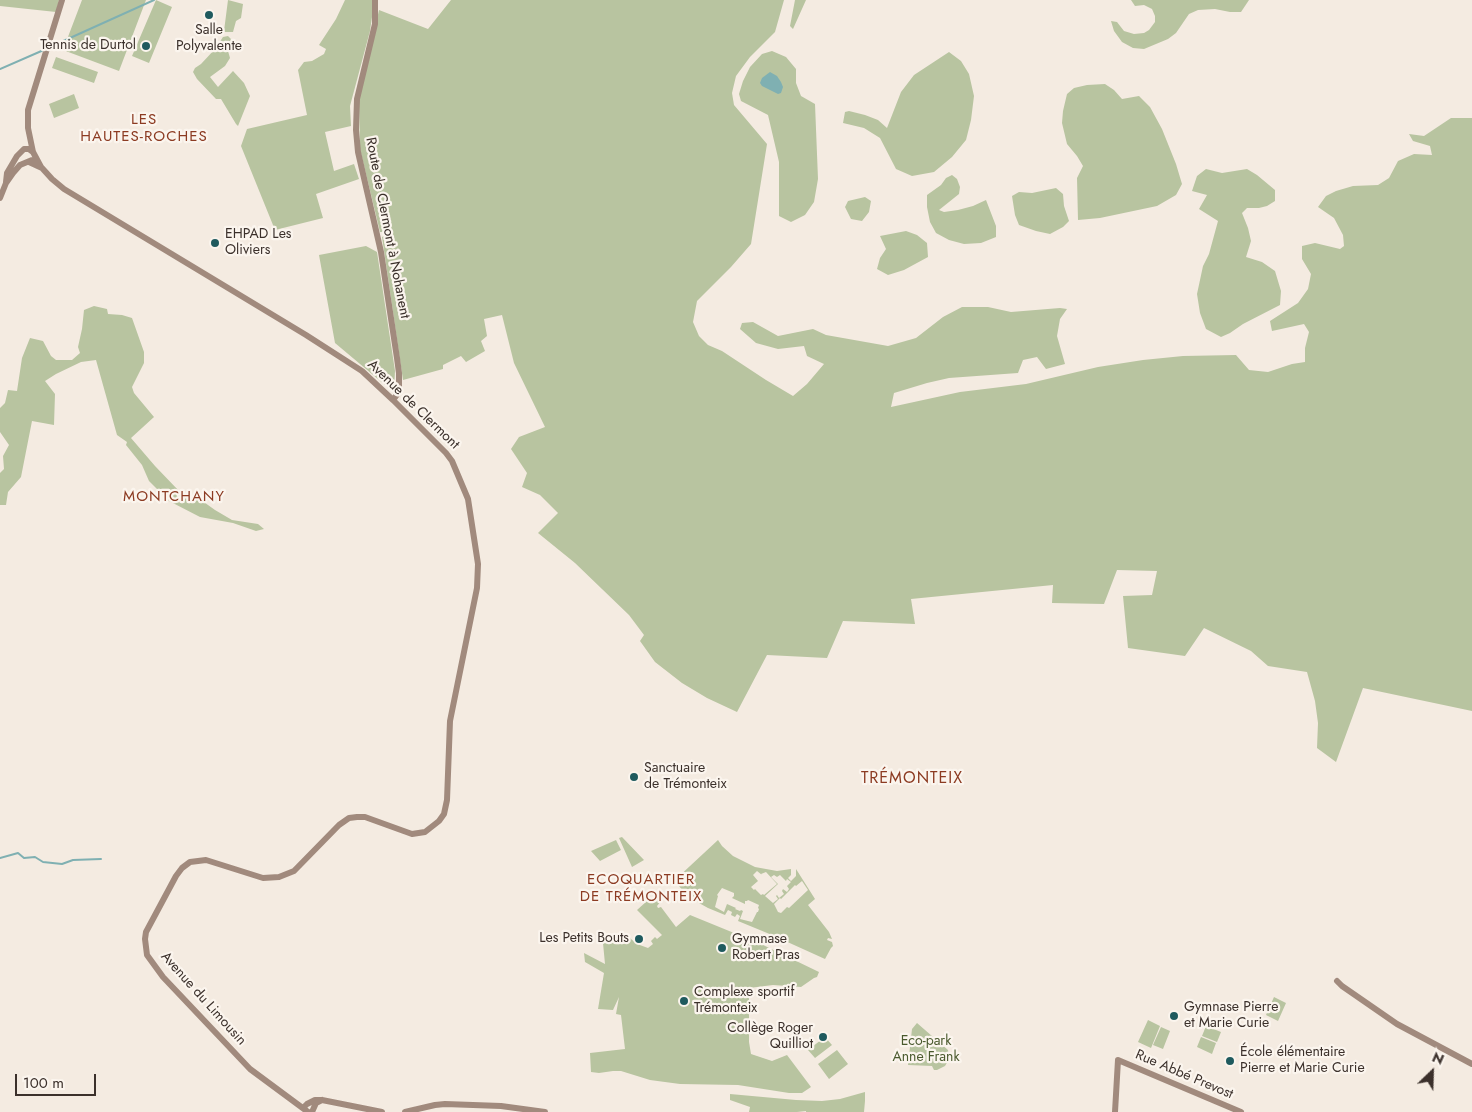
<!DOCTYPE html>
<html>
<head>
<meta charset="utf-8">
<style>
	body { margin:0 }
	#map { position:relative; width:1472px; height:1112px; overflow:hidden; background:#f4ebe1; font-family:Jost,sans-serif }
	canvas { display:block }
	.north { position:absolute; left:1407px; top:1047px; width:50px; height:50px; -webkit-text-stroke:4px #fbf5ee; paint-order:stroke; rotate:24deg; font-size:14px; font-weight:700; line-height:20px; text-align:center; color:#3b302b }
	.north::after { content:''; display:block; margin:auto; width:18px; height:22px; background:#3b302b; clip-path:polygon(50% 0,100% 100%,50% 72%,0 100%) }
	.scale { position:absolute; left:15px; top:1074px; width:81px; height:22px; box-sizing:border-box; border:2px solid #3b302b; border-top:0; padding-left:6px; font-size:15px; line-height:18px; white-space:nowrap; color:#3b302b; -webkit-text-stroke:4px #fbf5ee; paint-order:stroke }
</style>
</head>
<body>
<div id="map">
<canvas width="1472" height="1112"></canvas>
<div class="north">N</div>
<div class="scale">100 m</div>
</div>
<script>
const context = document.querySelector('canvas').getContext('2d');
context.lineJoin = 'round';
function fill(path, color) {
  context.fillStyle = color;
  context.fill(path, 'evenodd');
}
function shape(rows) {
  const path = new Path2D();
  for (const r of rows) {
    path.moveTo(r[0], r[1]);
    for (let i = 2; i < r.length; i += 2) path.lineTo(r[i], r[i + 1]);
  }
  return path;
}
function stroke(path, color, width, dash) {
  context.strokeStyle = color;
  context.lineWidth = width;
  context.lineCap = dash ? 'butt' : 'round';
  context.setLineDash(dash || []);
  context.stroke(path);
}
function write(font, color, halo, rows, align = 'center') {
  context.font = font + ' Jost,sans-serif';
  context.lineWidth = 4.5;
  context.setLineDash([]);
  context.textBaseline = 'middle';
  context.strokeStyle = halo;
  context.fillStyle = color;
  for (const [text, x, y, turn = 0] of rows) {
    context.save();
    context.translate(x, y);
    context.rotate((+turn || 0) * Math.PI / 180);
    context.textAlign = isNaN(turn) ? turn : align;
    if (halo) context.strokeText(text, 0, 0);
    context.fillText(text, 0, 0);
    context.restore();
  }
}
fill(shape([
	[0,0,59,0,56,12,0,6],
	[82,0,146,0,119,71,63,50],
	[156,0,172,7,149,63,132,56],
	[228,0,243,4,241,18,236,21,233,32,225,32,224,31],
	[345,0,372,0,373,10,370,31,350,106,351,126,325,132,334,171,354,164,359,179,316,194,323,218,275,230,241,146,247,129,307,115,298,70,304,62,312,61,324,54,326,49,319,45,336,19],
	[451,0,784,0,775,32,750,57,736,76,732,93,734,105,767,144,751,244,731,267,697,301,693,322,699,336,708,345,722,351,766,380,793,396,807,384,824,364,807,356,804,346,778,349,756,343,740,329,742,323,753,322,778,336,813,329,826,335,888,346,916,338,943,317,962,307,988,307,1011,312,1060,308,1067,309,1060,319,1057,336,1065,364,1046,369,1037,357,1023,360,1018,373,949,378,927,383,894,393,891,407,960,392,1026,384,1098,367,1143,360,1183,356,1236,355,1249,370,1268,372,1292,364,1305,362,1305,348,1309,332,1304,324,1272,331,1270,321,1298,303,1308,289,1311,274,1302,259,1302,246,1315,243,1340,249,1344,246,1343,235,1334,218,1318,207,1326,196,1336,191,1353,186,1378,185,1389,178,1398,161,1414,154,1432,155,1430,146,1413,141,1409,134,1424,136,1451,118,1472,118,1472,711,1363,688,1336,762,1317,748,1318,723,1315,701,1307,672,1268,666,1251,651,1204,628,1185,656,1128,648,1123,596,1152,595,1157,571,1117,570,1104,604,1052,603,1053,585,911,599,915,624,843,621,827,658,767,655,737,712,707,698,682,683,655,662,640,641,644,635,629,615,575,563,538,533,558,513,540,495,522,487,527,473,511,449,519,437,545,427,514,363,502,315,484,319,487,336,481,341,485,351,466,362,461,356,443,365,443,369,403,380,382,237,386,235,385,232,380,232,360,149,359,100,379,10,428,29],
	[795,0,806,0,793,29,790,26],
	[1131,0,1249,0,1241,12,1230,12,1215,9,1198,10,1189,14,1176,33,1168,39,1144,49,1133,48,1122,42,1114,31,1111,21,1117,22,1124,31,1134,34,1144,33,1149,30,1155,22,1155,16,1152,9,1144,5,1135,6],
	[228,36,231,39,228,51,230,58,225,66,210,77,218,87,233,71,244,83,250,96,238,126,236,124,221,99,216,99,197,79,193,72,195,68,201,64,215,49,223,37],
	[772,51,786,57,796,69,796,83,801,96,815,104,818,179,814,202,805,215,791,222,779,216,779,162,768,115,741,101,739,94,743,81,750,67,762,54],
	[949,52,961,61,969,74,974,96,971,120,966,140,952,157,934,172,912,176,896,169,880,138,864,128,843,123,845,112,849,111,865,115,878,120,887,128,901,92,914,75],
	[56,57,98,72,94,83,52,68],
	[1105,84,1114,90,1122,99,1139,96,1150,107,1162,129,1176,164,1182,184,1176,195,1157,206,1100,218,1078,220,1077,178,1083,166,1077,156,1067,144,1062,123,1063,111,1067,94,1074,88,1087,85],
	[74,94,79,108,54,118,49,104],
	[1206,169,1222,173,1247,169,1257,175,1275,190,1275,201,1267,206,1259,208,1247,208,1242,213,1248,228,1251,241,1246,257,1262,262,1275,271,1281,291,1280,305,1243,324,1230,333,1221,337,1206,329,1200,313,1197,294,1203,266,1209,254,1218,221,1199,209,1207,195,1192,191,1197,176],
	[952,175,957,179,960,187,959,194,939,210,944,212,958,210,973,206,986,200,996,226,996,237,981,243,964,244,949,240,936,233,930,222,927,207,927,195,941,185,946,178],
	[1056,188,1063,194,1064,206,1069,221,1063,227,1050,234,1036,231,1019,225,1015,215,1012,196,1019,192,1032,193],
	[865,197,871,201,869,212,862,221,851,219,845,207,848,201],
	[906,231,917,235,927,243,928,257,904,270,888,275,877,269,880,258,886,249,880,236],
	[366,246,377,252,395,371,394,389,391,390,335,343,319,255],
	[94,306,107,309,108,314,122,315,132,318,144,352,144,363,132,387,134,393,154,417,131,438,155,466,179,491,201,500,215,510,232,520,258,524,264,529,256,531,233,523,200,517,169,501,149,481,142,465,126,445,127,442,117,435,96,360,81,362,56,374,45,381,55,394,54,425,32,421,21,477,8,492,6,505,0,505,0,473,4,469,3,456,9,445,0,432,0,408,5,403,8,390,17,391,22,358,30,338,43,341,51,356,56,360,72,360,80,353,78,347,82,329,84,310],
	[622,837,644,860,632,867,619,838],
	[616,840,621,850,600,861,591,851],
	[718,840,722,846,733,856,755,867,777,871,791,869,791,875,788,878,791,881,796,876,796,869,815,899,808,905,829,932,832,939,828,938,827,940,832,942,833,946,831,948,825,959,772,935,738,921,740,916,737,914,735,917,731,915,732,912,728,910,725,915,708,908,699,903,685,893,678,885,676,879],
	[757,871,762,875,761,874,766,872,777,884,764,895,763,894,761,895,755,889,754,890,751,887,758,881,753,875],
	[774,875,777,877,780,875,786,881,787,879,791,882,787,886,789,889,787,892,783,889,782,891,784,894,779,898,777,895,776,896,778,899,773,903,765,896,778,884,771,877],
	[802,881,808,890,789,908,787,907,781,913,778,912,774,904,780,898,781,899,795,885,796,886],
	[722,888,734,893,734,896,732,898,745,904,745,901,747,901,748,900,759,905,758,908,759,909,758,912,757,912,752,922,740,919,743,911,741,910,740,911,735,909,736,908,727,904,724,912,715,907,718,896,717,895],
	[663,891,666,895,657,906,658,908,661,907,676,927,690,915,761,944,819,972,817,977,814,978,801,987,773,985,749,988,749,1042,751,1054,772,1061,787,1055,811,1087,802,1093,789,1093,738,1085,680,1084,650,1080,621,1071,613,1071,599,1073,591,1072,590,1053,625,1049,621,1015,616,1014,619,997,613,1010,598,1009,604,973,585,962,584,953,605,964,603,943,625,934,637,944,648,948,653,944,651,941,655,937,657,939,662,935,637,910,647,901,650,903],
	[1274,997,1286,1003,1278,1021,1266,1015],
	[1148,1020,1160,1026,1151,1048,1138,1042],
	[917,1023,948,1050,949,1059,945,1066,937,1070,934,1070,932,1066,908,1065,912,1029],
	[1206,1026,1221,1032,1217,1042,1202,1036],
	[1161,1027,1170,1031,1163,1049,1153,1045],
	[825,1037,832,1045,815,1058,808,1050],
	[1201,1037,1216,1043,1212,1054,1197,1047],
	[837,1050,848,1064,829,1079,818,1064],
	[865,1092,865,1101,864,1112,806,1112,806,1111,797,1112,749,1112,750,1107,730,1100,730,1094,796,1100,822,1101,840,1099]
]), '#b8c4a0');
fill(shape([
	[770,72,777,76,781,82,783,87,781,93,778,94,762,86,760,83,762,78]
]), '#7fb0b2');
stroke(shape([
	[50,47,154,0],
	[0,69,46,49],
	[0,858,18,853,24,858,35,857,43,862,62,864,73,860,101,859]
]), '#7fb0b2', 2);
stroke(shape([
	[375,0,375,24,357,99,356,130,358,152,381,252,397,358,399,373,399,392,393,400],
	[29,162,42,168,52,179,64,189,306,335,362,371,393,400,446,453,452,461,468,499,478,564,477,588,450,721,447,800,444,814,439,821,425,832,412,834,365,817,357,817,349,818,339,825,294,871,279,877,263,878,206,860,190,862,182,868,176,876,146,932,145,939,147,955,163,977,250,1069,308,1112],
	[41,167,33,152,28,128,28,110,62,0],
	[6,182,7,173,17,156,24,149,29,149,33,152],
	[0,198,6,183,13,173,20,165,32,160],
	[1337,981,1342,986,1397,1024,1472,1064],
	[303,1108,307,1104,315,1100,322,1100,382,1112],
	[312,1112,316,1103,322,1100],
	[405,1112,435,1105,445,1104,501,1106,545,1112],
	[1115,1112,1118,1060,1241,1112]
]), '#a18a7d', 6);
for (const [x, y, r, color] of [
	[209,15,5,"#1f5a5e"],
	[146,46,5,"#1f5a5e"],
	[215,243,5,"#1f5a5e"],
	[634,777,5,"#1f5a5e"],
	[639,939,5,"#1f5a5e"],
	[722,948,5,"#1f5a5e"],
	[684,1001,5,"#1f5a5e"],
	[1174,1016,5,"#1f5a5e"],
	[823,1037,5,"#1f5a5e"],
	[1230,1061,5,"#1f5a5e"]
]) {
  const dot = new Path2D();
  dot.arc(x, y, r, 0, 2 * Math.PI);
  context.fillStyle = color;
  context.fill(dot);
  stroke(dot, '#fbf5ee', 2);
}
write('14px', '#3b302b', '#fbf5ee', [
	["Salle",209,31,"center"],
	["Polyvalente",209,47,"center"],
	["Tennis de Durtol",136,46,"right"],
	["EHPAD Les",225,235],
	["Oliviers",225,251],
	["Sanctuaire",644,769],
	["de Trémonteix",644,785],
	["Les Petits Bouts",629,939,"right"],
	["Gymnase",732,940],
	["Robert Pras",732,956],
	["Complexe sportif",694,993],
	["Trémonteix",694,1009],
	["Gymnase Pierre",1184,1008],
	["et Marie Curie",1184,1024],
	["Collège Roger",813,1029,"right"],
	["Quilliot",813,1045,"right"],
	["École élémentaire",1240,1053],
	["Pierre et Marie Curie",1240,1069]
], 'left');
write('14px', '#3b302b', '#fbf5ee', [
	["Route de Clermont à Nohanent",387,228,79],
	["Avenue de Clermont",413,405,44],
	["Avenue du Limousin",203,999,48],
	["Rue Abbé Prevost",1184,1075,23]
]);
write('14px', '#4a5a2e', '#fbf5ee', [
	["Eco-park",926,1042],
	["Anne Frank",926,1058]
]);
context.letterSpacing = '1px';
write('15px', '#8c3b22', '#fbf5ee', [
	["LES",144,120],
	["HAUTES-ROCHES",144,137],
	["MONTCHANY",174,497],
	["ECOQUARTIER",641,880],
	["DE TRÉMONTEIX",641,897]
]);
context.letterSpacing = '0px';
context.letterSpacing = '1px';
write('16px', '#8c3b22', '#fbf5ee', [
	["TRÉMONTEIX",912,779]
]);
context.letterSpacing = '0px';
</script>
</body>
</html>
